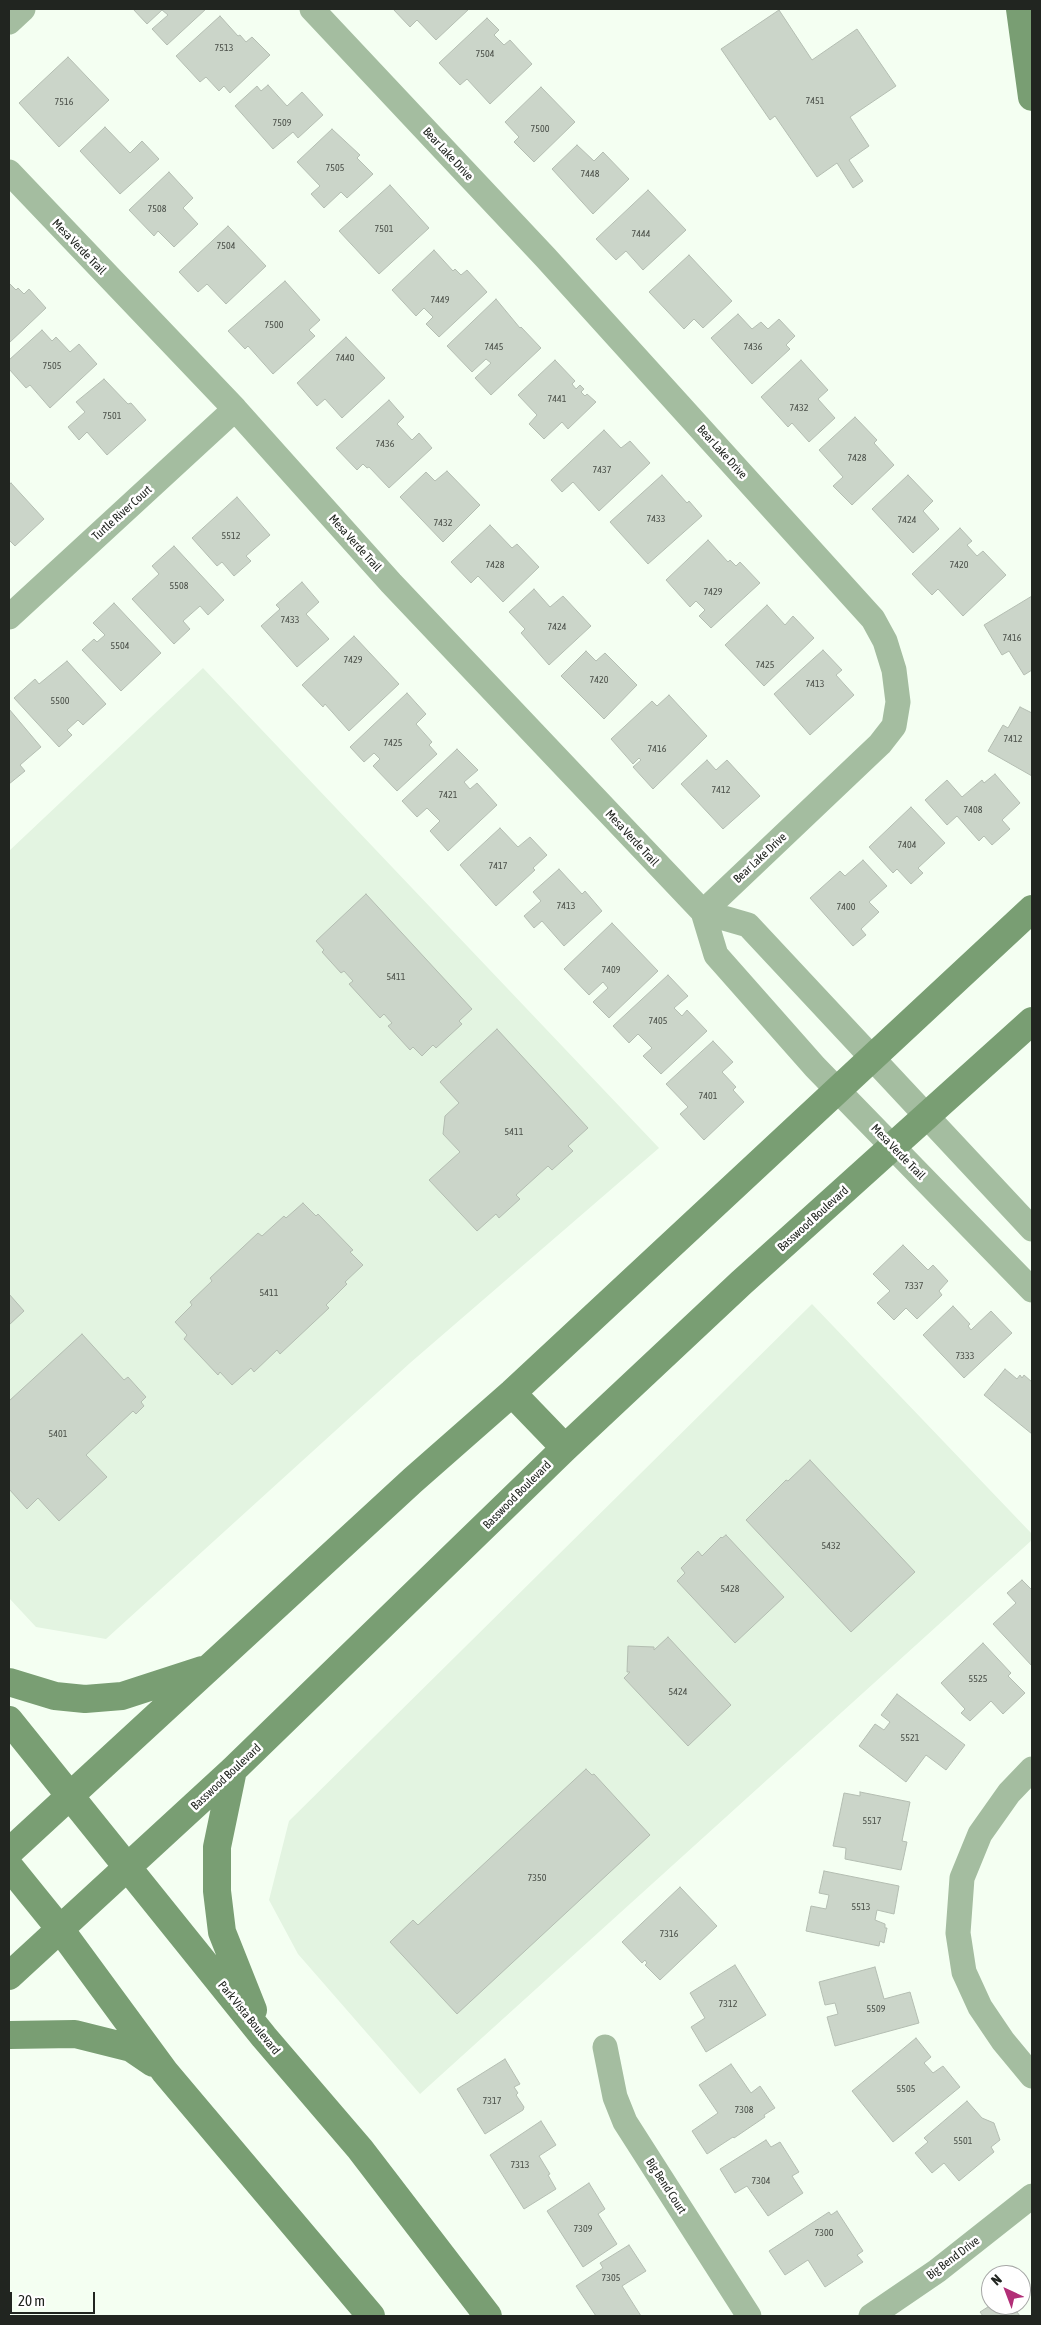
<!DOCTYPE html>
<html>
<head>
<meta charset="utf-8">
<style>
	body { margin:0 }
	#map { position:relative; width:1041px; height:2325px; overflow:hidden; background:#f4fff2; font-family:"Asap Condensed",sans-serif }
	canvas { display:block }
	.frame { position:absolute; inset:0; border:10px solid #212520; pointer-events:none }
	.north { position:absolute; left:981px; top:2265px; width:50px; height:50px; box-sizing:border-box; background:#fff; border:1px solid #a6a8a6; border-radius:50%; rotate:317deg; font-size:14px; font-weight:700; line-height:20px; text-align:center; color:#212520 }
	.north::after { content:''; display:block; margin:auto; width:18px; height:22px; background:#b22f77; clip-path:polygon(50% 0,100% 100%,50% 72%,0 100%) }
	.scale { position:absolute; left:10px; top:2292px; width:85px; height:22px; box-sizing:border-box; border:2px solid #212520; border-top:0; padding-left:6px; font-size:15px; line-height:18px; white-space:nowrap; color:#212520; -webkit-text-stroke:4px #fff; paint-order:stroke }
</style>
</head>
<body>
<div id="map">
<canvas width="1041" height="2325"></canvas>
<div class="frame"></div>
<div class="north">N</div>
<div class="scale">20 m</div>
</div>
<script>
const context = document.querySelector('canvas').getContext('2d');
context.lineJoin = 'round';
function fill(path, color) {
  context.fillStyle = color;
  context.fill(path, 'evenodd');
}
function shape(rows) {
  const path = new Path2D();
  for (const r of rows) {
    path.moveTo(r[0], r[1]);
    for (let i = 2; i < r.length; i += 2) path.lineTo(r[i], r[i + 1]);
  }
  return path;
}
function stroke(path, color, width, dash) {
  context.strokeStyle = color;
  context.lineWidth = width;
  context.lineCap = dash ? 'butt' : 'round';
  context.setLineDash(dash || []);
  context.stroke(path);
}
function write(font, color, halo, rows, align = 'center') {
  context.font = font + ' "Asap Condensed",sans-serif';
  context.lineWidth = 5;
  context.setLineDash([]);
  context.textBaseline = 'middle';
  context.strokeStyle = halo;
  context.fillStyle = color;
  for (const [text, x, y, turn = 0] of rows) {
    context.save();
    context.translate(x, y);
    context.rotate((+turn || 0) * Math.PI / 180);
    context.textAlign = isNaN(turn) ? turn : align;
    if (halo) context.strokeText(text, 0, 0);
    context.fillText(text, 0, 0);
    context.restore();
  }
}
fill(shape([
	[203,668,659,1148,410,1363,106,1639,36,1627,9,1598,9,851],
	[812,1304,1032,1534,1032,1540,420,2094,298,1954,269,1900,289,1821]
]), '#e3f4e1');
const building = shape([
	[133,9,206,9,167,45,152,29,168,15,162,10,147,24,133,9],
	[393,9,469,9,436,40,417,20,410,27,393,9],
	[779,10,812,60,857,29,896,86,850,117,869,146,849,160,863,181,853,188,837,163,817,177,775,116,770,120,721,49,779,10],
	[220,16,238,36,240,35,246,42,252,37,270,55,230,93,224,86,219,91,206,77,200,82,176,56,220,16],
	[487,18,499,30,494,35,504,45,510,40,532,64,490,104,467,79,460,85,439,63,487,18],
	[68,57,109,100,59,147,19,103,68,57],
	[268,85,287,106,302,92,323,115,298,138,293,132,273,149,235,106,257,86,261,91,268,85],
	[541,87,575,122,534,162,514,142,519,137,505,122,541,87],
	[105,127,130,153,142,141,159,159,120,194,80,151,105,127],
	[332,129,360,155,357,158,373,174,347,198,341,192,324,208,311,194,320,186,297,162,332,129],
	[577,145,594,161,603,152,629,179,593,214,552,169,577,145],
	[169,172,193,198,183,208,198,224,174,247,158,231,154,236,129,210,169,172],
	[390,185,429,228,379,274,339,231,390,185],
	[648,190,686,230,643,270,626,251,616,260,596,239,648,190],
	[228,226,266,266,226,304,207,284,198,292,179,272,228,226],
	[434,250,453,271,455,269,461,275,467,270,487,292,439,337,426,324,433,317,424,308,416,316,392,290,434,250],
	[689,255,732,301,703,328,694,319,684,329,649,292,689,255],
	[285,281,320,320,309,330,315,336,273,374,248,346,245,349,228,331,285,281],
	[9,283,16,290,18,288,24,294,29,289,46,308,9,343,9,283],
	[496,299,520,328,521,327,541,348,491,395,475,378,491,363,486,359,472,372,447,346,496,299],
	[738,314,752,329,761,322,768,329,779,319,795,336,786,345,790,349,752,384,711,338,738,314],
	[42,330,52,341,56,337,70,352,79,344,97,364,50,408,30,385,26,388,9,369,9,360,42,330],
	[346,337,385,378,342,418,325,399,317,406,297,383,346,337],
	[555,360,575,381,572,384,576,389,580,385,584,389,581,392,585,396,587,394,596,402,568,429,562,422,544,439,529,424,537,415,518,395,555,360],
	[801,360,828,390,818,399,835,418,809,442,792,423,788,427,761,397,801,360],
	[104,379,128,404,131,403,146,420,107,455,87,432,79,440,68,427,85,412,76,402,104,379],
	[389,400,404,417,397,424,412,440,419,433,432,448,389,488,369,467,367,468,363,464,357,470,336,448,389,400],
	[855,417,877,440,874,443,894,465,852,505,833,486,843,477,819,450,855,417],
	[604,430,621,448,630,441,650,463,599,511,573,482,562,492,551,480,604,430],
	[447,471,480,505,443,542,400,497,426,472,435,481,447,471],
	[662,475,687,503,689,501,702,516,648,564,610,522,662,475],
	[908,475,933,501,923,511,939,529,913,553,872,509,908,475],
	[11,483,44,519,15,546,9,540,9,485,11,483],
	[237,497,270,535,246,556,251,561,234,576,222,562,217,566,192,538,237,497],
	[490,525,512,548,517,544,539,567,503,602,478,576,471,583,451,562,490,525],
	[960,528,972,541,967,545,977,556,983,551,1006,575,963,616,938,589,932,595,912,574,960,528],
	[708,540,728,562,730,560,736,566,740,562,760,583,711,628,699,616,705,610,696,601,690,607,666,580,708,540],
	[174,546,224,600,208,615,200,606,183,621,190,629,174,644,132,599,159,574,152,566,174,546],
	[302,582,319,602,306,614,329,639,297,667,261,626,280,609,276,605,302,582],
	[534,589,550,607,563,596,591,626,549,665,521,633,525,629,509,612,534,589],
	[1032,596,1032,670,1024,675,1009,651,1002,655,984,625,1032,596],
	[114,603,161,653,121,691,82,650,94,639,97,642,105,635,93,623,114,603],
	[767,605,785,625,793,616,814,638,764,686,725,645,767,605],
	[354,636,399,684,349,731,325,704,323,707,302,685,354,636],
	[823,650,842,670,836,675,854,695,810,735,774,694,823,650],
	[586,651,596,661,605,653,637,685,604,719,561,676,586,651],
	[67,661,106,704,83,725,78,720,67,730,72,735,59,747,14,698,35,679,39,684,67,661],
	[407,693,426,714,416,724,432,742,429,745,437,754,397,791,373,766,380,759,374,753,364,762,350,747,407,693],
	[669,695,707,736,653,789,633,767,641,760,639,758,633,764,611,739,652,701,657,706,669,695],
	[1020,707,1032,713,1032,776,988,751,1003,725,1008,728,1020,707],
	[9,709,41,747,20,765,25,771,9,784,9,709],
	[457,749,478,770,464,782,470,789,477,783,497,805,448,851,430,831,440,821,427,808,417,817,402,801,457,749],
	[707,760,716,770,727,760,760,796,723,829,681,784,707,760],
	[995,774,1020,803,1002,820,1010,829,992,845,984,836,979,841,957,816,947,825,925,800,947,780,962,797,982,780,984,783,995,774],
	[911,807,945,843,918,868,923,873,911,884,897,869,893,873,869,847,911,807],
	[500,828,518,847,530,837,547,855,533,868,535,870,496,906,460,865,500,828],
	[863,860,887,886,869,902,879,912,861,929,866,935,853,946,810,898,840,871,845,876,863,860],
	[559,869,582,894,585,891,602,911,564,946,542,921,534,928,524,916,541,901,533,892,559,869],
	[366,894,472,1009,459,1021,462,1024,436,1048,433,1045,422,1056,413,1047,410,1050,388,1026,392,1023,384,1014,380,1018,349,984,353,981,344,971,341,973,322,952,324,950,316,941,366,894],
	[612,923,658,971,609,1018,593,1002,608,988,603,982,589,995,564,969,612,923],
	[668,975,688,996,674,1008,682,1016,687,1010,707,1031,661,1074,643,1056,652,1048,638,1034,629,1043,613,1026,668,975],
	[497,1029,588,1128,568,1146,573,1151,552,1170,548,1166,516,1195,520,1199,499,1218,496,1214,477,1231,429,1180,460,1152,443,1134,445,1116,459,1103,440,1082,497,1029],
	[713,1041,733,1062,722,1072,736,1087,733,1090,744,1102,704,1140,680,1114,688,1107,666,1084,713,1041],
	[303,1203,316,1216,318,1214,353,1250,350,1252,363,1265,345,1282,347,1284,326,1305,329,1308,280,1354,277,1350,254,1372,251,1368,232,1385,220,1372,218,1375,184,1339,187,1335,175,1322,192,1305,190,1302,212,1281,210,1278,258,1233,262,1236,284,1216,286,1218,303,1203],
	[903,1245,928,1270,933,1265,948,1281,939,1291,942,1295,917,1319,906,1308,894,1320,877,1303,890,1291,873,1274,903,1245],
	[9,1294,24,1311,9,1325,9,1294],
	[953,1306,970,1324,968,1326,971,1330,991,1311,1012,1333,964,1378,923,1335,953,1306],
	[82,1334,124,1380,128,1377,146,1397,141,1402,144,1406,136,1414,133,1411,86,1455,107,1477,59,1521,38,1498,27,1509,9,1489,9,1401,82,1334],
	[1005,1369,1017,1379,1020,1375,1022,1378,1024,1375,1032,1382,1032,1434,984,1395,1005,1369],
	[810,1460,915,1572,851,1632,746,1520,786,1480,788,1481,810,1460],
	[726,1535,784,1597,735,1643,677,1581,685,1573,681,1568,698,1551,702,1556,721,1537,722,1538,726,1535],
	[1022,1580,1031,1589,1032,1588,1032,1666,993,1624,1016,1603,1007,1593,1022,1580],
	[668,1637,731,1705,688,1746,624,1678,630,1672,627,1672,628,1646,654,1647,654,1650,668,1637],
	[983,1643,1011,1673,1008,1676,1025,1693,1003,1714,991,1701,970,1721,961,1713,965,1709,941,1683,983,1643],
	[897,1694,965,1745,946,1770,926,1755,906,1782,859,1746,875,1724,884,1730,890,1722,881,1715,897,1694],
	[586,1769,592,1775,594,1774,650,1835,457,2014,390,1942,413,1920,418,1925,586,1769],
	[860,1792,910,1802,902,1841,907,1842,901,1870,845,1859,846,1848,833,1846,844,1793,860,1796,860,1792],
	[824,1871,899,1886,894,1914,877,1910,875,1920,885,1924,885,1928,887,1928,884,1943,880,1941,879,1946,806,1931,811,1906,826,1909,829,1895,819,1893,824,1871],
	[680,1887,717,1926,660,1980,645,1965,647,1963,645,1960,642,1963,622,1942,680,1887],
	[735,1965,766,2015,706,2052,691,2027,705,2018,690,1993,735,1965],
	[875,1967,884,1999,910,1992,919,2023,835,2046,827,2017,838,2014,835,2003,825,2005,819,1982,875,1967],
	[916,2038,931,2057,924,2063,933,2073,943,2066,960,2087,893,2142,852,2091,916,2038],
	[505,2059,520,2084,514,2087,518,2093,516,2095,524,2107,523,2110,485,2134,457,2089,505,2059],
	[731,2064,751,2093,760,2086,775,2108,764,2115,765,2117,734,2138,733,2137,707,2154,692,2131,718,2113,699,2085,731,2064],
	[967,2101,982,2118,994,2123,1000,2140,991,2147,994,2152,959,2181,944,2163,932,2173,915,2153,928,2142,924,2138,967,2101],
	[541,2121,556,2145,539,2156,550,2174,548,2175,556,2189,524,2209,490,2155,541,2121],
	[766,2140,771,2147,780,2142,799,2172,792,2176,803,2193,768,2216,747,2186,735,2193,720,2169,766,2140],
	[589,2183,605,2209,598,2214,617,2244,583,2267,547,2211,589,2183],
	[837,2211,863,2251,857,2255,863,2262,825,2287,808,2260,785,2275,769,2251,829,2212,831,2215,837,2211],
	[629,2245,646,2271,622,2286,641,2316,596,2316,576,2286,603,2268,600,2263,629,2245],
	[991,2305,1012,2305,1020,2316,983,2316,980,2312,991,2305]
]);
fill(building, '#cbd5c9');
stroke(building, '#b4beb2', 1);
stroke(shape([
	[312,9,546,258,873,619,885,641,894,670,898,702,894,726,880,744,703,912],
	[9,22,23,9],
	[9,172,235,409,391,583,703,912,716,955,815,1067,1032,1290],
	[9,617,235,409],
	[703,912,748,925,1032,1229],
	[1032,1769,1009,1793,980,1834,962,1878,958,1933,964,1972,980,2007,1003,2041,1032,2076],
	[605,2047,615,2097,625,2122,749,2316],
	[871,2316,937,2271,1032,2196]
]), '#a4bda0', 25);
stroke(shape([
	[1020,9,1032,97],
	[512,1393,565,1448],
	[9,1682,55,1696,85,1699,122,1696,202,1670],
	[9,1720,264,2037,360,2149,488,2316],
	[233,1770,217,1847,217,1891,222,1932,253,2010],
	[9,1852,413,1480,512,1393,1032,909],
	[9,1866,60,1929,165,2072,371,2316],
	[9,1976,233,1770,565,1448,741,1283,1032,1021],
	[9,2035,75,2034,131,2048,153,2063]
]), '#799e73', 28);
write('10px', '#4c514a', null, [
	["7513",224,48],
	["7504",485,54],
	["7451",815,101],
	["7516",64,102],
	["7509",282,123],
	["7500",540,129],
	["7505",335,168],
	["7448",590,174],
	["7508",157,209],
	["7501",384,229],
	["7444",641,234],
	["7504",226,246],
	["7449",440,300],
	["7500",274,325],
	["7445",494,347],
	["7436",753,347],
	["7440",345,358],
	["7505",52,366],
	["7441",557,399],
	["7432",799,408],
	["7501",112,416],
	["7436",385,444],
	["7428",857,458],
	["7437",602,470],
	["7433",656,519],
	["7424",907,520],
	["7432",443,523],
	["5512",231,536],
	["7428",495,565],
	["7420",959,565],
	["5508",179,586],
	["7429",713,592],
	["7433",290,620],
	["7424",557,627],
	["7416",1012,638],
	["5504",120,646],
	["7429",353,660],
	["7425",765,665],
	["7420",599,680],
	["7413",815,684],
	["5500",60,701],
	["7412",1013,739],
	["7425",393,743],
	["7416",657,749],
	["7412",721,790],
	["7421",448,795],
	["7408",973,810],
	["7404",907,845],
	["7417",498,866],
	["7413",566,906],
	["7400",846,907],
	["7409",611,970],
	["5411",396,977],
	["7405",658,1021],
	["7401",708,1096],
	["5411",514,1132],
	["7337",914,1286],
	["5411",269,1293],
	["7333",965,1356],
	["5401",58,1434],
	["5432",831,1546],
	["5428",730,1589],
	["5525",978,1679],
	["5424",678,1692],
	["5521",910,1738],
	["5517",872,1821],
	["7350",537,1878],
	["5513",861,1907],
	["7316",669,1934],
	["7312",728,2004],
	["5509",876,2009],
	["5505",906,2089],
	["7317",492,2101],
	["7308",744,2110],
	["5501",963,2141],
	["7313",520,2165],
	["7304",761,2181],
	["7309",583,2229],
	["7300",824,2233],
	["7305",611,2278]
]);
write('12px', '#212520', '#fff', [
	["Bear Lake Drive",448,154,47],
	["Mesa Verde Trail",79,247,46],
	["Bear Lake Drive",722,452,48],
	["Turtle River Court",122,513,-42],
	["Mesa Verde Trail",355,543,48],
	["Mesa Verde Trail",632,838,47],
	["Bear Lake Drive",760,858,-43],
	["Mesa Verde Trail",898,1152,46],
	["Basswood Boulevard",813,1219,-42],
	["Basswood Boulevard",517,1495,-45],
	["Basswood Boulevard",226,1777,-43],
	["Park Vista Boulevard",249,2018,51],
	["Big Bend Court",666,2186,57],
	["Big Bend Drive",953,2258,-37]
]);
</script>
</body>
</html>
